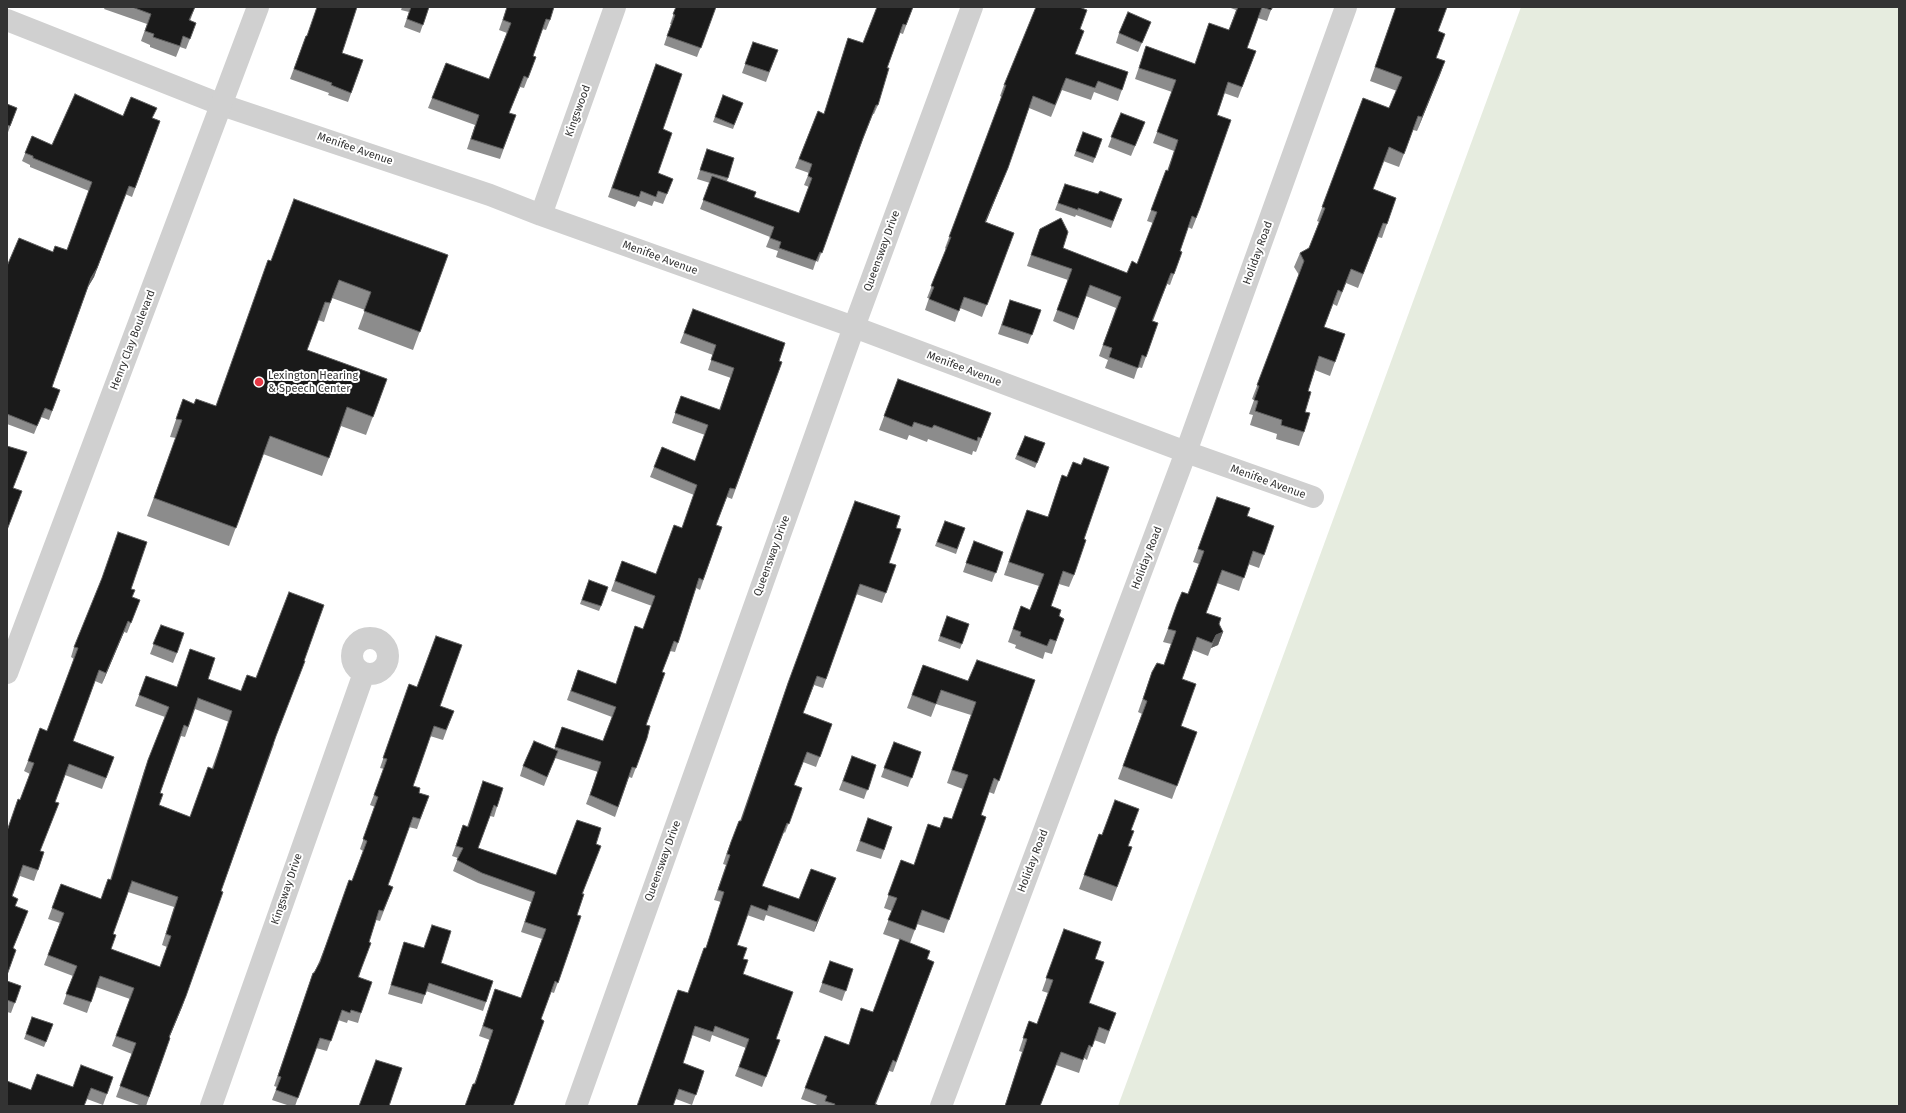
<!DOCTYPE html>
<html>
<head>
<meta charset="utf-8">
<style>
	body { margin:0 }
	#map { position:relative; width:1906px; height:1113px; overflow:hidden; background:#fff; font-family:"Fira Sans",sans-serif }
	canvas { display:block }
	.frame { position:absolute; inset:0; border:8px solid #333; pointer-events:none }
</style>
</head>
<body>
<div id="map">
<canvas width="1906" height="1113"></canvas>
<div class="frame"></div>
</div>
<script>
const context = document.querySelector('canvas').getContext('2d');
context.lineJoin = 'round';
function fill(path, color) {
  context.fillStyle = color;
  context.fill(path, 'evenodd');
}
function shape(rows) {
  const path = new Path2D();
  for (const r of rows) {
    if (r.length === 3) {
      path.moveTo(r[0] + r[2], r[1]);
      path.arc(r[0], r[1], r[2], 0, 2 * Math.PI);
      continue;
    }
    path.moveTo(r[0], r[1]);
    for (let i = 2; i < r.length; i += 2) path.lineTo(r[i], r[i + 1]);
  }
  return path;
}
function stroke(path, color, width, dash) {
  context.strokeStyle = color;
  context.lineWidth = width;
  context.lineCap = dash ? 'butt' : 'round';
  context.setLineDash(dash || []);
  context.stroke(path);
}
function write(font, color, halo, rows, align = 'center') {
  context.font = font + ' "Fira Sans",sans-serif';
  context.lineWidth = 4;
  context.setLineDash([]);
  context.textBaseline = 'middle';
  context.strokeStyle = halo;
  context.fillStyle = color;
  for (const [text, x, y, turn = 0] of rows) {
    context.save();
    context.translate(x, y);
    context.rotate((+turn || 0) * Math.PI / 180);
    context.textAlign = isNaN(turn) ? turn : align;
    if (halo) context.strokeText(text, 0, 0);
    context.fillText(text, 0, 0);
    context.restore();
  }
}
fill(shape([
	[1521,7,1899,7,1899,1106,1118,1106]
]), '#e6ecdf');
stroke(shape([
	[7,20,222,105,490,195,541,215,854,327,1186,452,1313,497],
	[541,215,615,7],
	[370,656,18],
	[211,1106,364,673],
	[576,1106,854,327,972,7],
	[941,1106,1186,452,1346,7]
]), '#d0d0d0', 22);
stroke(shape([
	[7,673,258,7]
]), '#d0d0d0', 22);
fill(shape([
	[105,7,195,7,190,21,196,23,186,49,180,47,176,57,150,47,150,45,141,41,147,24,104,9],
	[402,7,429,7,420,33,404,27,409,12,401,10],
	[507,7,550,20,546,30,542,29,533,56,536,57,524,88,520,87,509,113,516,115,500,159,467,149,475,125,428,108,432,98,489,79,507,33,499,30],
	[676,7,716,7,697,57,664,45,671,24,670,24],
	[913,7,903,34,900,33,887,68,878,105,874,114,873,114,860,147,818,262,816,261,813,270,776,257,778,251,766,247,770,237,700,209,710,183,697,179,707,149,734,158,727,181,754,197,799,213,809,187,804,185,809,173,795,168,818,111,824,114,848,38,863,43],
	[1228,7,1274,7,1271,10,1267,21,1258,18,1247,48,1256,51,1238,98,1224,93,1217,115,1196,219,1192,229,1188,227,1180,251,1182,252,1170,285,1167,284,1153,321,1158,323,1142,368,1138,367,1134,379,1105,368,1108,360,1099,356,1116,308,1086,296,1074,330,1053,321,1068,280,1027,266,1040,229,1063,248,1127,273,1137,264,1153,223,1147,221,1166,170,1167,171,1174,151,1153,143,1172,92,1135,79,1146,46,1195,64,1229,30,1236,10],
	[1396,7,1438,31,1436,58,1445,61,1417,131,1413,130,1399,167,1383,161,1373,189,1396,198,1382,238,1378,237,1358,288,1346,283,1337,306,1333,304,1324,327,1345,334,1330,376,1315,370,1308,391,1305,412,1304,432,1299,446,1276,439,1277,434,1250,425,1253,415,1249,414,1254,400,1252,399,1299,275,1294,267,1300,253,1309,248,1319,222,1317,221,1363,98,1389,108,1397,91,1370,81],
	[1080,29,1075,54,1128,72,1118,101,1094,92,1091,100,1062,90,1051,117,1029,108,1003,180,986,222,1014,233,982,317,960,308,955,322,925,310,929,298,927,298,946,249,945,248,1002,97,1000,96,1004,85],
	[1147,31,1138,52,1116,43,1119,33],
	[306,36,342,53,363,60,348,102,328,95,329,93,290,79],
	[753,42,778,50,766,82,742,73],
	[656,64,663,129,658,173,673,179,663,204,654,201,652,206,638,201,635,207,608,197],
	[723,95,743,103,733,129,713,122],
	[7,104,17,108,7,135],
	[1121,113,1145,122,1131,156,1108,147],
	[123,116,153,118,160,121,132,197,125,194,94,277,88,287,54,381,52,387,60,390,49,420,41,417,34,434,7,424,7,266,53,252,67,250,89,191,30,167,30,165,22,161,32,136,52,145],
	[1083,132,1102,139,1093,163,1074,156],
	[1065,184,1098,194,1122,199,1111,228,1076,215,1075,217,1055,210],
	[448,255,413,350,358,329,365,310,332,298,324,322,318,320,307,350,387,379,366,435,341,426,322,476,263,454,229,546,147,516,176,438,170,437,183,399,194,404,216,406,271,261],
	[1010,300,1041,310,1028,344,998,334],
	[693,309,782,362,732,499,727,497,716,525,722,527,700,590,696,588,675,652,670,651,662,672,646,725,647,738,632,778,629,777,615,817,586,804,598,772,555,758,544,786,520,776,523,766,554,750,562,727,603,741,612,717,567,700,578,670,616,684,635,626,643,629,652,606,611,591,622,561,656,574,682,528,694,495,650,477,654,467,695,461,705,435,672,423,681,396,719,410,731,378,708,370,713,355,680,343],
	[898,379,991,413,976,452,973,451,972,455,928,439,927,442,909,435,907,440,879,430],
	[1025,436,1045,443,1035,468,1015,459],
	[1217,497,1247,516,1274,526,1259,568,1248,564,1239,591,1217,583,1206,613,1219,624,1223,632,1218,645,1211,648,1208,656,1193,650,1182,679,1181,726,1197,732,1172,799,1118,779,1142,714,1138,712,1152,672,1164,665,1171,644,1163,642,1182,592,1188,594,1196,572,1199,564,1193,562],
	[1048,516,1084,539,1074,575,1069,587,1059,584,1051,606,1059,616,1064,619,1052,654,1045,652,1043,659,1015,648,1016,645,1008,642,1021,606,1030,610,1039,586,1004,575,1022,522],
	[945,521,965,528,956,554,935,546],
	[896,528,889,563,896,565,882,603,856,594,823,688,814,685,803,713,832,724,816,767,803,762,794,785,802,788,785,833,784,832,762,886,799,899,836,878,832,888,814,932,766,915,764,921,747,915,737,945,743,959,743,974,776,1039,780,1040,762,1087,735,1076,746,1048,712,1035,710,1042,692,1035,683,1063,704,1071,692,1105,676,1099,688,993,706,948,721,902,714,900,726,865,723,864,727,852,731,842,740,821,785,692],
	[974,541,1003,552,992,582,963,572],
	[589,580,601,606,599,611,580,604],
	[131,589,132,597,140,600,127,633,124,632,102,684,95,681,73,741,114,757,102,789,65,775,55,802,40,851,44,852,34,881,20,876,12,897,15,906,24,922,13,948,7,975,7,831,20,800,30,774,24,771,28,761,47,731,74,659,71,657,74,647],
	[947,616,969,624,960,649,938,641],
	[161,625,177,653,173,663,150,654],
	[923,665,968,681,1035,680,994,794,989,792,981,815,986,817,944,933,917,924,910,943,927,959,934,962,893,1072,889,1071,876,1104,879,1106,820,1106,801,1099,825,1036,848,1045,873,1012,900,940,883,934,892,911,884,908,901,860,914,865,940,828,952,819,963,789,947,783,971,715,936,704,931,717,907,708],
	[146,676,176,687,208,679,274,744,221,891,182,1007,169,1038,170,1038,146,1106,142,1106,116,1097,132,1054,112,1046,130,999,96,987,87,1013,63,1004,73,976,44,965,60,923,48,919,61,884,101,899,110,880,144,771,165,717,135,706],
	[195,709,229,722,212,768,190,817,159,805,160,793,181,736,185,737],
	[128,892,174,907,162,945,167,947,160,967,111,949,113,934],
	[440,706,454,711,443,740,430,736,413,786,419,793,429,796,417,829,409,827,388,885,393,887,380,921,376,920,369,942,359,977,361,1013,358,1023,348,1020,347,1023,338,1020,327,1051,316,1048,295,1106,290,1106,272,1100,277,1087,274,1086,313,973,314,973,319,962,352,881,363,851,360,849,375,807,370,805,384,769,380,768,397,718],
	[894,742,921,752,908,787,881,777],
	[852,756,876,765,864,799,839,790],
	[483,781,497,807,494,817,490,816,478,848,556,875,596,844,577,915,571,946,554,993,551,992,541,1019,544,1021,513,1106,465,1106,474,1084,490,1040,479,1036,495,989,521,998,542,939,521,932,531,902,478,883,453,871,458,858,452,856,463,825,467,827],
	[868,818,892,827,881,859,856,851],
	[1131,830,1128,846,1132,847,1112,901,1079,889,1099,834,1102,835],
	[1064,929,1095,959,1089,1003,1116,1013,1105,1044,1094,1040,1087,1060,1084,1058,1079,1073,1056,1065,1040,1106,1005,1106,1022,1052,1019,1051,1029,1021,1037,1024,1048,993,1042,991],
	[404,942,441,963,493,981,483,1011,426,991,422,1004,388,994],
	[830,961,853,969,842,1001,819,992],
	[7,981,21,986,11,1013,7,1012],
	[32,1017,53,1024,44,1047,24,1039],
	[113,1077,103,1105,87,1099,31,1090,73,1087]
]), '#8c8c8c');
fill(shape([
	[1445,61,1440,75,1417,131,1422,117],
	[1008,168,1003,180,981,234,985,222],
	[125,194,94,277,88,287,91,278],
	[128,621,124,632,102,684,106,673],
	[1223,632,1218,645,1211,648,1208,656,1216,635],
	[836,878,832,888,814,932,817,922],
	[186,996,182,1007,165,1048,169,1037]
]), '#5f5f5f');
const building = shape([
	[132,7,195,7,189,20,196,23,190,39,183,36,180,46,153,37,154,34,145,31,151,14,132,7],
	[317,7,357,7,342,53,363,60,351,93,331,85,332,83,294,69,306,36,307,36,317,7],
	[411,7,429,7,423,25,407,19,411,7],
	[507,7,554,7,550,20,546,19,533,56,536,57,528,78,524,76,509,113,516,115,503,149,471,139,479,115,432,98,446,63,489,79,511,23,503,20,507,7],
	[676,7,716,7,701,48,667,36,675,15,673,14,676,7],
	[877,7,913,7,906,25,903,24,887,68,889,68,878,105,876,105,863,138,822,253,820,252,816,261,779,248,781,242,770,238,774,227,703,200,712,176,756,192,754,197,799,213,812,178,808,176,812,164,799,159,818,111,824,114,848,38,863,43,877,7],
	[1036,7,1079,7,1087,10,1080,29,1084,31,1075,54,1128,72,1122,90,1098,81,1095,88,1066,78,1055,105,1033,96,1008,168,985,222,1014,233,987,305,964,297,959,311,929,299,934,287,931,286,951,237,949,237,1006,85,1004,85,1036,7],
	[1238,7,1272,7,1271,10,1262,7,1247,48,1256,51,1242,87,1228,82,1217,115,1231,120,1200,208,1196,218,1192,216,1180,251,1182,252,1174,274,1171,273,1152,321,1158,323,1146,357,1142,355,1138,368,1109,357,1112,348,1103,345,1121,297,1090,285,1078,318,1057,310,1072,269,1031,255,1040,229,1061,218,1068,232,1063,248,1127,273,1132,261,1137,264,1157,212,1151,210,1166,170,1168,171,1178,140,1157,132,1176,80,1139,68,1146,46,1195,64,1209,23,1229,30,1238,7],
	[1396,7,1447,7,1438,31,1445,34,1436,58,1445,61,1422,117,1418,116,1404,154,1389,147,1373,189,1396,198,1387,224,1383,223,1363,274,1351,269,1342,292,1338,290,1324,327,1345,334,1335,362,1319,356,1308,391,1311,392,1305,412,1310,413,1304,432,1281,425,1282,420,1255,411,1258,401,1254,400,1259,386,1257,385,1304,261,1300,253,1309,248,1325,208,1322,207,1363,98,1389,108,1402,77,1375,67,1396,7],
	[1128,12,1151,22,1142,43,1119,33,1128,12],
	[753,42,778,50,769,72,745,64,753,42],
	[656,64,682,74,663,129,672,133,658,173,673,179,667,194,658,191,656,197,641,191,639,197,612,188,656,64],
	[75,94,123,116,131,97,157,108,152,118,160,121,135,188,129,186,97,268,91,278,54,381,52,387,60,390,52,411,45,408,37,426,7,414,7,266,19,238,53,252,55,246,67,250,92,182,33,158,33,156,25,153,32,136,52,145,75,94],
	[723,95,743,103,734,125,715,117,723,95],
	[7,104,17,108,10,126,7,125,7,104],
	[1121,113,1145,122,1135,146,1111,137,1121,113],
	[1083,132,1102,139,1095,158,1076,151,1083,132],
	[707,149,734,158,728,178,700,170,707,149],
	[1065,184,1098,194,1100,191,1122,199,1113,221,1078,208,1078,210,1058,203,1065,184],
	[294,199,448,255,420,332,364,311,371,292,339,280,330,303,325,302,307,350,387,379,373,417,347,407,329,458,270,436,236,528,154,498,182,420,176,419,183,399,194,404,196,399,216,406,268,260,271,261,294,199],
	[1010,300,1041,310,1032,335,1002,325,1010,300],
	[693,309,785,343,779,361,782,362,735,489,730,488,716,525,722,527,703,580,699,578,678,643,674,641,662,672,665,673,646,725,650,726,647,738,636,768,632,767,618,807,590,795,601,762,555,747,562,727,603,741,616,707,571,691,578,670,616,684,635,626,643,629,655,596,615,581,622,561,656,574,674,525,682,528,697,485,654,467,662,447,695,461,708,425,675,413,681,396,720,410,734,368,711,360,716,345,684,333,693,309],
	[898,379,991,413,981,438,978,437,977,441,934,425,932,428,914,422,912,427,884,416,898,379],
	[1025,436,1045,443,1037,463,1017,455,1025,436],
	[7,446,27,452,13,488,22,491,7,530,7,446],
	[1084,458,1109,467,1084,539,1086,540,1074,575,1063,571,1051,606,1061,610,1059,616,1064,619,1056,641,1050,639,1047,646,1020,636,1021,632,1013,629,1021,606,1030,610,1044,574,1009,562,1027,510,1048,517,1062,475,1067,477,1073,462,1081,465,1084,458],
	[1217,497,1250,508,1247,516,1274,526,1264,555,1253,551,1244,578,1222,570,1206,613,1221,618,1219,624,1223,632,1216,635,1212,643,1197,637,1182,679,1196,684,1181,726,1197,732,1177,786,1123,766,1147,701,1143,699,1152,672,1157,663,1164,665,1176,631,1168,629,1177,604,1182,592,1188,594,1200,562,1204,551,1198,549,1217,497],
	[855,501,900,516,896,528,901,529,889,563,896,565,886,593,860,584,826,679,817,676,803,713,832,724,820,757,807,752,794,785,802,788,789,824,787,823,762,886,799,899,811,869,836,878,817,922,769,905,767,911,751,905,737,945,747,948,743,959,748,960,743,974,793,992,776,1039,780,1040,766,1077,739,1067,749,1039,715,1026,713,1032,695,1026,683,1063,704,1071,696,1095,679,1089,673,1106,637,1106,678,990,688,993,704,948,706,948,724,892,718,890,730,855,727,854,731,842,739,821,741,821,788,683,855,501],
	[945,521,965,528,957,549,937,542,945,521],
	[118,532,147,542,131,589,135,590,132,597,140,600,131,623,128,621,106,673,99,670,73,741,114,757,106,778,69,764,55,802,59,803,40,851,44,852,38,870,23,865,12,896,18,899,15,906,28,911,13,948,16,950,7,975,7,831,18,799,20,800,34,763,28,761,40,728,47,731,78,648,74,647,102,578,118,532],
	[974,541,1003,552,996,573,966,563,974,541],
	[589,580,608,587,601,606,582,600,589,580],
	[289,592,324,605,304,661,305,661,276,736,221,891,223,892,186,996,169,1037,170,1038,149,1097,120,1086,136,1043,116,1036,134,988,100,976,91,1002,66,994,77,966,48,955,64,913,52,908,61,884,101,899,108,879,111,880,148,760,169,707,139,695,146,676,177,687,190,649,215,658,208,679,241,691,247,675,256,678,289,592],
	[198,698,232,711,213,769,208,767,190,817,159,805,163,794,160,793,184,725,188,727,198,698],
	[132,881,178,897,166,934,171,936,160,967,111,949,116,935,113,934,132,881],
	[947,616,969,624,962,644,940,636,947,616],
	[161,625,184,633,177,653,153,644,161,625],
	[436,636,462,645,440,706,454,711,446,730,434,726,413,786,420,788,419,793,429,796,420,819,413,817,388,885,393,887,383,911,379,910,369,942,371,943,358,977,372,982,361,1013,351,1010,350,1013,342,1010,331,1041,320,1038,298,1098,276,1090,281,1077,278,1076,313,973,314,973,320,962,349,880,352,881,367,841,363,839,378,797,374,795,387,759,383,758,409,684,417,687,436,636],
	[977,660,1035,680,999,781,994,778,981,815,986,817,949,920,922,910,915,930,888,920,897,898,888,895,901,860,914,865,928,824,940,828,944,817,952,819,968,775,952,770,976,702,941,690,936,704,912,695,923,665,968,681,977,660],
	[534,741,558,751,547,777,523,766,534,741],
	[894,742,921,752,912,778,884,768,894,742],
	[852,756,876,765,868,790,843,781,852,756],
	[483,781,503,788,497,807,494,805,478,848,556,875,577,820,601,828,596,844,601,846,582,894,584,894,577,915,581,916,558,983,555,981,541,1019,544,1021,518,1093,513,1106,510,1105,509,1106,465,1106,473,1084,475,1084,493,1030,483,1026,495,989,521,998,546,929,525,922,535,892,482,873,457,860,463,848,456,846,463,825,468,827,483,781],
	[1115,800,1139,809,1131,830,1134,831,1128,846,1132,847,1117,887,1084,875,1099,834,1102,835,1115,800],
	[868,818,892,827,884,850,860,841,868,818],
	[432,925,451,931,441,963,493,981,486,1002,429,983,425,995,391,985,404,942,424,948,432,925],
	[1064,929,1101,942,1095,959,1104,962,1089,1003,1116,1013,1109,1031,1099,1027,1092,1047,1089,1045,1083,1060,1061,1052,1040,1106,1005,1106,1027,1039,1023,1038,1029,1021,1037,1024,1053,980,1046,978,1064,929],
	[900,939,930,951,927,959,934,962,896,1062,893,1060,875,1104,879,1106,834,1106,835,1104,825,1101,827,1096,805,1088,825,1036,849,1045,861,1008,873,1012,900,939],
	[830,961,853,969,846,991,822,983,830,961],
	[7,981,21,986,15,1003,7,1000,7,981],
	[32,1017,53,1024,46,1042,26,1034,32,1017],
	[376,1060,402,1068,389,1106,359,1106,376,1060],
	[81,1065,113,1077,107,1094,91,1088,84,1106,7,1106,7,1081,31,1090,37,1074,73,1087,81,1065]
]);
fill(building, '#1a1a1a');
stroke(building, '#5f5f5f', 1);
for (const [x, y, r, color] of [
	[259,382,5,"#e63946"]
]) {
  const dot = new Path2D();
  dot.arc(x, y, r, 0, 2 * Math.PI);
  context.fillStyle = color;
  context.fill(dot);
  stroke(dot, '#fff', 1.5);
}
write('11px', '#333', '#fff', [
	["Kingswood",578,111,-70],
	["Menifee Avenue",355,149,19],
	["Queensway Drive",882,251,-70],
	["Holiday Road",1258,253,-70],
	["Menifee Avenue",660,258,20],
	["Henry Clay Boulevard",133,340,-69],
	["Menifee Avenue",964,369,21],
	["Menifee Avenue",1268,482,20],
	["Queensway Drive",772,556,-70],
	["Holiday Road",1147,558,-69],
	["Queensway Drive",663,861,-70],
	["Holiday Road",1033,861,-69],
	["Kingsway Drive",287,889,-71]
]);
write('11px', '#333', '#fff', [
	["Lexington Hearing",268,376],
	["& Speech Center",268,389]
], 'left');
</script>
</body>
</html>
